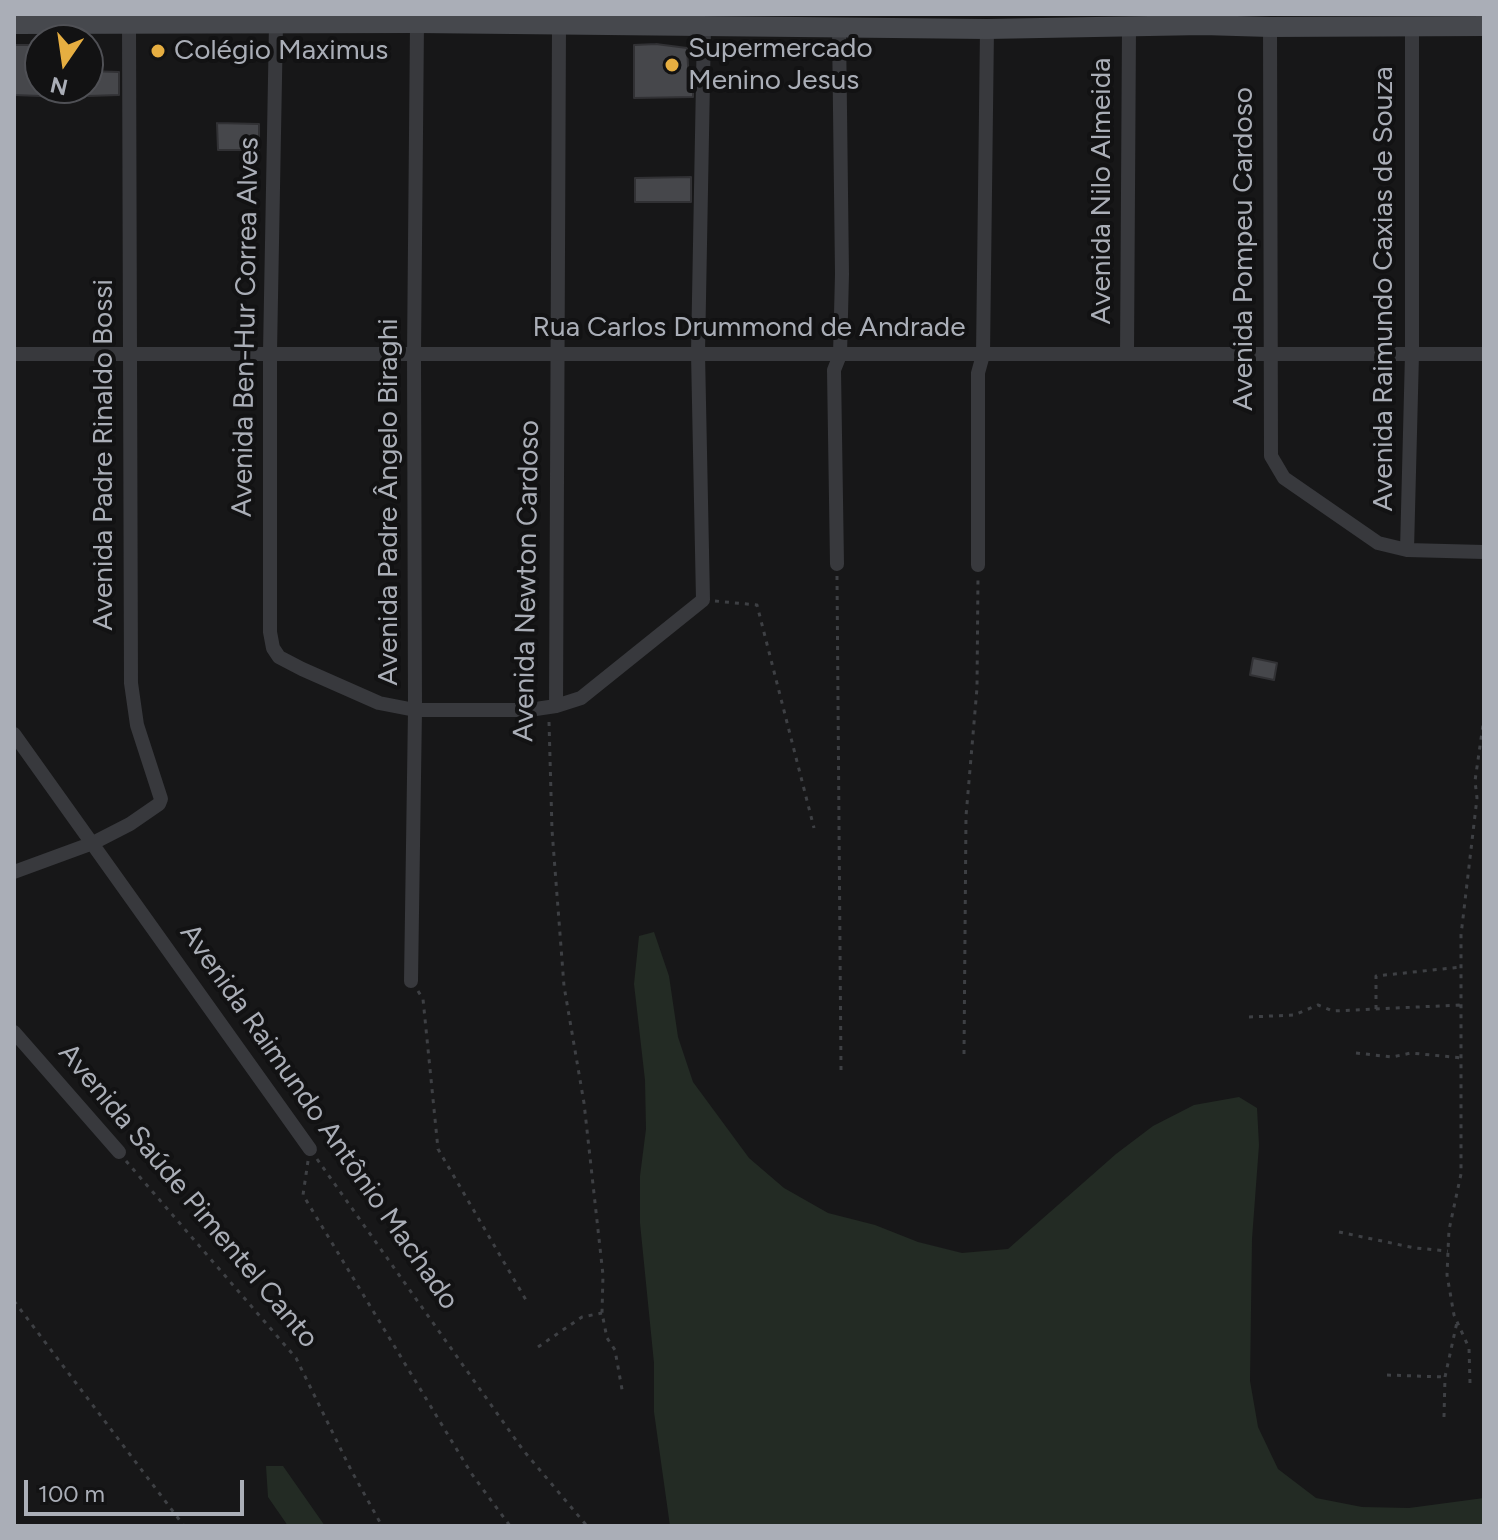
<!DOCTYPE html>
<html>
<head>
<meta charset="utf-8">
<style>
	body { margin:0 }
	#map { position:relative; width:1498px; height:1540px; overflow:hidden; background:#171718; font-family:Figtree,sans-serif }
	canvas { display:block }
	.frame { position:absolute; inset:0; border:16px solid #aaaeb7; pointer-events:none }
	.north { position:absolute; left:24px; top:24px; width:80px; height:80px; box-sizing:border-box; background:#121213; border:2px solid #4f5055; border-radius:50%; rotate:193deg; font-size:22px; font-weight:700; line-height:32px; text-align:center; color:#aaaeb7 }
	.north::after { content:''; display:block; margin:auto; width:28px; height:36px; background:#e6ae41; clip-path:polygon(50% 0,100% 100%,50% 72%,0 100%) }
	.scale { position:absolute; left:24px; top:1480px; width:220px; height:36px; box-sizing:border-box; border:4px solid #aaaeb7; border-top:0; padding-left:10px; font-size:24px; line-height:28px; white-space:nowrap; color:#aaaeb7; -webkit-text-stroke:6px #121213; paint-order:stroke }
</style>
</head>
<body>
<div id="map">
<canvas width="1498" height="1540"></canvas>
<div class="frame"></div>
<div class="north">N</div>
<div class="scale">100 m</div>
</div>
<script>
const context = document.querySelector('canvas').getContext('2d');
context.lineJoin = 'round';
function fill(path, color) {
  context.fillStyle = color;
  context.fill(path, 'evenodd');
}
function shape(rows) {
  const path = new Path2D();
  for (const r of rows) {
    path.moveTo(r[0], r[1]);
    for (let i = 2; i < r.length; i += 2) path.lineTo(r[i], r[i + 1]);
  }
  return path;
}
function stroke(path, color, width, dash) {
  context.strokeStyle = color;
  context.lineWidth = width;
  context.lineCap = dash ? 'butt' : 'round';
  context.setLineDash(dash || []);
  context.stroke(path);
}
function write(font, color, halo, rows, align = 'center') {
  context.font = font + ' Figtree,sans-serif';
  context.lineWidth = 8;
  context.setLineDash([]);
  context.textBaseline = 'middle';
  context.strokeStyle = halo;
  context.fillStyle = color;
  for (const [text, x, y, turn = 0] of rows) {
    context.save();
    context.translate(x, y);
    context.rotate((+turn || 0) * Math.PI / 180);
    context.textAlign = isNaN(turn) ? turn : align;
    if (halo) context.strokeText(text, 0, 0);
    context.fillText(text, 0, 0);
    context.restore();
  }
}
fill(shape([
	[654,932,669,976,678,1037,693,1082,749,1158,784,1188,828,1213,875,1225,918,1242,962,1253,1008,1249,1116,1154,1153,1126,1194,1105,1239,1097,1257,1108,1259,1145,1252,1239,1250,1381,1258,1427,1278,1469,1316,1498,1362,1507,1409,1508,1484,1498,1484,1526,670,1526,654,1412,654,1363,640,1223,640,1176,646,1129,645,1080,634,984,639,936],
	[266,1466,283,1466,325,1526,288,1526,268,1497]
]), '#232b24');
const building = shape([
	[656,44,687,48,689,83,693,83,693,97,634,98,634,45,656,44],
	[14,45,40,45,40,96,14,95,14,45],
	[88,71,119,72,119,95,88,96,88,71],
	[217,123,259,124,259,150,218,150,217,123],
	[691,177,691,202,635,202,635,178,691,177],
	[1253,658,1277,663,1274,680,1250,675,1253,658]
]);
fill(building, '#46474b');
stroke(building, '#313134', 2);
stroke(shape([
	[837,576,841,1071],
	[715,601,757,605,814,828],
	[549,722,552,830,564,986,584,1103,603,1275,602,1313,607,1338,615,1350,623,1395],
	[418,991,423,999,438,1149,526,1300],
	[1376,1009,1376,976,1461,967],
	[1249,1017,1294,1015,1318,1005,1333,1011,1460,1005],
	[1356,1053,1392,1057,1411,1053,1462,1058],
	[964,1054,966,816,977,688,978,576],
	[317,1159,523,1450,587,1526],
	[126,1161,296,1358,351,1470,382,1526],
	[308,1161,303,1195,471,1473,510,1526],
	[1339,1232,1415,1248,1448,1251],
	[14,1301,184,1526],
	[538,1347,582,1317,602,1313],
	[1387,1375,1445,1377],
	[1470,1383,1469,1348,1454,1315,1447,1275,1448,1251,1449,1230,1461,1174,1461,935,1477,798,1475,781,1484,718],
	[1444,1417,1445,1377,1457,1322]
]), '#3e4044', 3, [4, 6]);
stroke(shape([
	[276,24,270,352,270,632,273,648,279,657,302,669,379,703,415,710,529,710,556,706,581,698,703,600,698,353,704,26],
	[1270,27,1271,456,1284,478,1378,543,1407,550,1484,552],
	[14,354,1484,354],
	[1127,354,1129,28],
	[1407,550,1412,354,1412,27],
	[837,564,834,370,840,355,842,274,839,28],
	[978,565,978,373,983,355,987,29],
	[556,706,559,25],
	[14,734,310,1149],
	[14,872,93,843,130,824,159,804,161,799,137,725,131,683,129,24],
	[411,981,415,710,414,354,417,23],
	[14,1032,119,1152]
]), '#38393d', 14);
stroke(shape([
	[14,24,417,23,987,29,1203,25,1270,27,1484,26]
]), '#46484d', 20);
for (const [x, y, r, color] of [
	[158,51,8,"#e6ae41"],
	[672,65,8,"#e6ae41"]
]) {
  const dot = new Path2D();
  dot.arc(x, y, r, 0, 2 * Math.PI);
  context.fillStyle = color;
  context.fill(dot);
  stroke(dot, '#121213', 3);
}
write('28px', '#aaaeb7', '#121213', [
	["Supermercado",688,49],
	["Menino Jesus",688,81],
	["Colégio Maximus",174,51]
], 'left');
write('28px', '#aaaeb7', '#121213', [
	["Avenida Nilo Almeida",1102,191,-90],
	["Avenida Pompeu Cardoso",1244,249,-90],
	["Avenida Raimundo Caxias de Souza",1384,289,-90],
	["Avenida Ben-Hur Correa Alves",246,327,-89],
	["Rua Carlos Drummond de Andrade",749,328],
	["Avenida Padre Rinaldo Bossi",104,455,-90],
	["Avenida Padre Ângelo Biraghi",389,502,-90],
	["Avenida Newton Cardoso",527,581,-89],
	["Avenida Raimundo Antônio Machado",319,1117,55],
	["Avenida Saúde Pimentel Canto",188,1196,50]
]);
</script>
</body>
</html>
